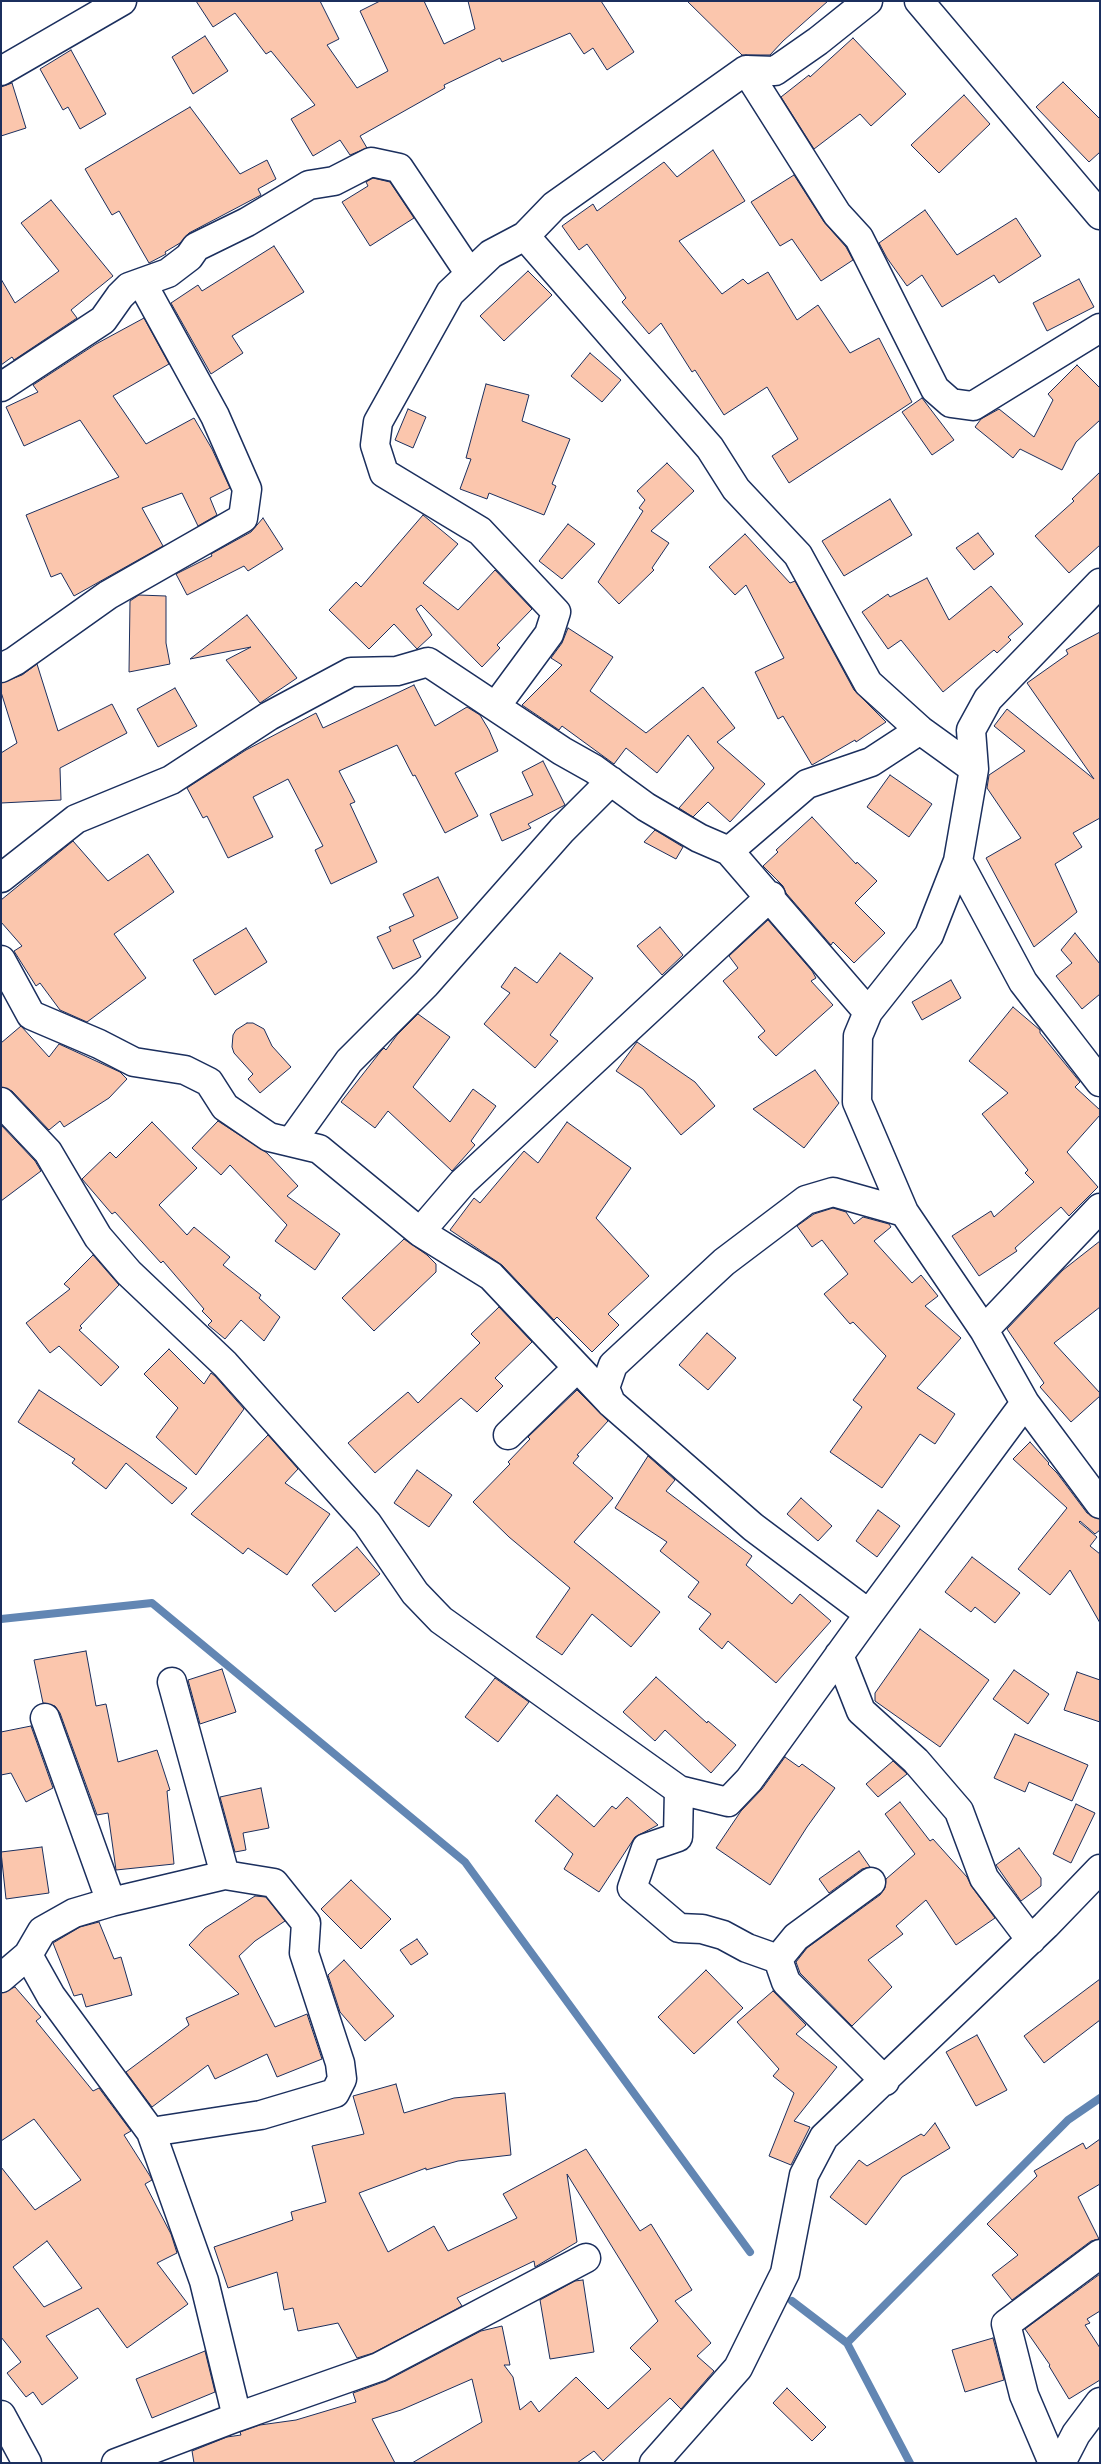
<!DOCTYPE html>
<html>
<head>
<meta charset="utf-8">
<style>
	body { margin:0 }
	#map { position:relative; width:1101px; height:2464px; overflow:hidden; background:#fff; font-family:"Architects Daughter",sans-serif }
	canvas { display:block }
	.frame { position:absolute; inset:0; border:2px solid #1b2f5e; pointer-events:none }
</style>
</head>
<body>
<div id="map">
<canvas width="1101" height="2464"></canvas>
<div class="frame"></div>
</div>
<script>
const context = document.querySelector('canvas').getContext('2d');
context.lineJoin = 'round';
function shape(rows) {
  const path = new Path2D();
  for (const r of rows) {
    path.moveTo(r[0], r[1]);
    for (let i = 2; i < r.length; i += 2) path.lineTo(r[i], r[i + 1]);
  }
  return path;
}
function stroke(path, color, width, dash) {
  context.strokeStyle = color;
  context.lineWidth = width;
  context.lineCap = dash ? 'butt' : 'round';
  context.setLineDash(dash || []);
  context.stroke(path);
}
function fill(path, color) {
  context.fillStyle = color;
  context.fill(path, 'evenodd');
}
stroke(shape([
	[1,1619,152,1603,465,1862,750,2252],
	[792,2301,847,2343,910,2463],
	[847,2343,1068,2120,1100,2098]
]), '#6286b3', 8);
const building = shape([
	[196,1,320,1,339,39,327,45,357,88,388,71,360,11,380,1,424,1,444,44,475,29,468,1,601,1,634,52,607,70,593,48,584,54,570,33,502,62,500,58,444,85,445,88,360,136,367,148,350,155,340,140,313,156,291,119,315,105,271,51,266,54,235,13,213,27,196,1],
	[687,1,828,1,783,41,770,55,742,55,687,1],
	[205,36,228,71,193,94,172,57,205,36],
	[853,38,906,94,871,126,860,114,814,149,781,97,809,75,810,77,853,38],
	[71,50,106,114,80,129,68,107,63,110,40,69,71,50],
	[1063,82,1100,119,1100,152,1089,162,1036,107,1063,82],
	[12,83,26,128,1,136,1,87,12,83],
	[964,95,990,124,939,173,911,145,964,95],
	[190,107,240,174,267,160,276,179,258,189,261,195,189,233,180,243,165,252,166,254,149,263,119,211,112,215,85,169,190,107],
	[713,150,745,201,679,241,722,294,743,279,748,284,768,272,797,320,818,305,850,353,879,338,912,402,789,483,772,456,798,439,767,387,724,415,695,370,692,372,661,323,649,334,622,302,626,298,587,244,579,250,562,226,593,204,597,211,664,162,677,177,713,150],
	[794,175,824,222,846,247,853,260,821,281,792,239,780,246,751,202,794,175],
	[373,178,390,182,414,218,370,246,342,202,368,186,366,182,373,178],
	[51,200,113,276,71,310,77,318,14,360,12,357,1,365,1,279,15,303,59,271,21,223,51,200],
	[925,210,957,255,1016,218,1041,256,999,283,994,275,942,307,922,275,907,286,887,258,879,243,925,210],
	[274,246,304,292,232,336,243,353,211,374,171,303,198,285,202,291,274,246],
	[528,271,552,295,504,341,480,316,528,271],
	[1079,279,1094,307,1047,331,1033,303,1079,279],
	[144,318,169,364,113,396,146,444,194,418,212,449,230,488,210,498,217,515,198,526,182,493,142,508,163,546,74,596,61,573,51,577,26,515,119,477,80,420,24,446,6,407,38,392,33,385,96,344,144,318],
	[590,353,621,380,602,402,571,376,590,353],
	[1077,365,1100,388,1100,420,1076,442,1062,470,1020,449,1013,458,975,427,981,419,999,409,1034,437,1053,400,1048,394,1077,365],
	[486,384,529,395,522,421,570,439,552,484,556,486,544,515,489,493,487,499,460,489,471,459,466,458,486,384],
	[922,398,954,440,932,455,902,412,922,398],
	[408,409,426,417,413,448,395,440,408,409],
	[667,463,694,491,651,531,669,543,652,568,654,570,619,604,598,582,643,511,639,508,645,500,637,491,667,463],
	[1100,472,1100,545,1069,573,1035,536,1074,501,1072,499,1100,472],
	[890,499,912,535,844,576,822,541,890,499],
	[423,515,458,544,423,583,458,610,495,570,532,609,497,645,500,648,482,667,421,605,416,609,432,635,417,649,394,624,369,649,329,610,356,582,361,587,423,515],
	[263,518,283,549,248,571,244,566,187,595,176,574,212,556,211,554,251,532,263,518],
	[568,524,595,544,562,579,539,561,568,524],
	[978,533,994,554,974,570,956,548,978,533],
	[745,534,790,583,795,581,854,690,886,722,856,742,855,740,812,765,783,716,778,719,755,672,784,658,746,585,735,595,709,567,745,534],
	[927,578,949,620,991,586,1023,624,1008,637,1011,640,997,653,994,650,943,692,901,640,888,649,862,612,888,594,890,597,927,578],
	[139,595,166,596,166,643,170,664,129,672,130,601,139,595],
	[247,615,297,678,260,703,226,660,251,647,190,659,247,615],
	[568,628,613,657,590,691,646,733,703,687,735,728,717,742,765,784,730,822,708,802,693,817,679,808,714,768,688,735,657,773,626,748,614,764,562,726,559,730,522,705,562,665,551,658,562,643,568,628],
	[1100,632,1100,818,1073,833,1082,847,1055,864,1077,912,1034,947,986,858,1021,838,987,788,989,775,1025,751,994,726,1007,709,1094,779,1027,683,1068,654,1066,650,1100,632],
	[37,664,58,731,112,704,127,733,60,768,61,800,1,803,1,753,17,743,1,692,1,683,22,675,37,664],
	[414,685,435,726,467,707,480,715,489,730,498,751,455,773,478,816,445,833,415,775,413,776,397,745,339,771,355,802,350,804,377,862,331,884,315,850,323,846,288,779,253,797,273,837,228,858,207,816,203,818,187,788,246,750,316,713,323,728,414,685],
	[175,688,197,726,158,747,137,709,175,688],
	[543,761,565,805,528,824,531,828,502,841,490,814,533,795,522,772,543,761],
	[890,775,932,804,909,837,867,807,890,775],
	[812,817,856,864,857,862,877,881,855,903,885,933,854,963,833,942,831,945,786,893,783,886,763,866,778,852,776,850,812,817],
	[655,830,683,847,676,859,644,842,655,830],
	[73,841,108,881,148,854,174,892,114,934,146,978,87,1022,60,1010,40,983,36,986,14,951,22,946,1,922,1,900,73,841],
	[438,877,458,918,413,940,421,957,393,969,377,937,391,931,389,927,414,916,403,894,438,877],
	[768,920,812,971,816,978,811,981,833,1005,776,1056,758,1037,765,1031,723,981,738,968,729,956,768,920],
	[660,927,683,955,662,975,637,946,660,927],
	[246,928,267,962,215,995,193,960,246,928],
	[1075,933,1100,964,1100,994,1082,1009,1056,976,1072,963,1061,950,1075,933],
	[560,953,593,978,550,1035,558,1041,535,1068,484,1024,510,993,501,987,515,967,537,983,560,953],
	[951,980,961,998,922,1020,912,1002,951,980],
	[1013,1007,1040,1030,1040,1033,1080,1082,1075,1087,1100,1110,1100,1115,1067,1152,1098,1187,1069,1216,1061,1207,1015,1248,1017,1251,979,1276,952,1236,991,1211,994,1217,1034,1182,1025,1173,1028,1170,982,1114,1008,1093,969,1061,1013,1007],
	[418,1014,450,1037,413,1087,450,1122,473,1089,496,1106,471,1141,475,1145,452,1171,388,1111,375,1128,341,1102,381,1051,384,1048,386,1050,397,1035,418,1014],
	[247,1023,253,1023,264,1029,272,1046,291,1067,260,1093,248,1079,253,1074,234,1053,232,1047,233,1035,236,1030,247,1023],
	[21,1026,49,1057,59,1044,120,1072,127,1079,109,1098,64,1127,60,1121,49,1130,12,1091,1,1087,1,1043,21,1026],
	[637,1042,695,1082,715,1106,681,1135,643,1089,616,1071,637,1042],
	[815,1070,839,1103,804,1148,753,1109,815,1070],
	[218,1121,267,1153,298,1186,287,1196,340,1234,315,1270,275,1241,287,1225,230,1165,221,1175,192,1148,218,1121],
	[152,1122,197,1168,159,1205,187,1235,194,1227,230,1257,223,1265,261,1295,259,1298,280,1317,264,1341,241,1320,225,1339,208,1325,212,1321,202,1311,204,1309,163,1261,161,1263,115,1212,112,1214,82,1179,110,1152,116,1158,152,1122],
	[567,1122,631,1168,596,1218,649,1276,608,1314,619,1325,592,1352,557,1317,554,1320,502,1265,450,1230,474,1198,480,1203,524,1151,538,1163,567,1122],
	[1,1125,35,1161,41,1171,1,1201,1,1125],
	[833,1208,846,1212,854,1224,863,1217,889,1224,891,1227,874,1241,912,1283,921,1275,938,1296,925,1306,961,1338,917,1388,955,1414,935,1444,920,1434,882,1488,830,1452,862,1407,853,1400,886,1356,853,1322,850,1324,824,1294,848,1274,822,1240,812,1247,797,1226,814,1214,833,1208],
	[404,1239,427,1255,436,1264,436,1272,374,1331,342,1298,404,1239],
	[1100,1241,1100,1307,1054,1343,1100,1393,1100,1396,1071,1422,1040,1387,1044,1383,1007,1329,1063,1270,1100,1241],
	[93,1255,119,1285,80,1326,82,1328,79,1330,119,1367,101,1386,59,1346,50,1353,26,1323,70,1289,64,1284,93,1255],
	[499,1307,532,1342,495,1378,503,1386,477,1412,461,1398,375,1473,348,1443,408,1392,418,1403,480,1343,471,1334,499,1307],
	[707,1333,736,1358,708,1390,679,1365,707,1333],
	[169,1349,204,1384,211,1373,215,1376,244,1409,196,1475,156,1437,178,1408,144,1374,169,1349],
	[39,1390,134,1452,187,1488,172,1504,126,1463,106,1489,72,1463,75,1459,18,1422,39,1390],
	[577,1390,608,1421,577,1455,579,1456,573,1463,613,1498,574,1542,660,1612,631,1647,592,1614,562,1655,536,1637,570,1588,509,1537,473,1502,510,1464,508,1462,530,1439,528,1437,577,1390],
	[268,1435,298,1469,285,1483,330,1514,287,1575,248,1548,243,1554,191,1514,268,1435],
	[1030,1442,1049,1463,1048,1464,1057,1473,1087,1513,1100,1519,1100,1530,1095,1534,1080,1521,1079,1522,1097,1537,1090,1546,1100,1554,1100,1623,1070,1570,1050,1595,1018,1569,1067,1508,1013,1459,1030,1442],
	[648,1456,675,1480,666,1491,752,1556,746,1565,792,1604,800,1594,831,1621,776,1683,728,1641,722,1649,699,1629,711,1614,688,1597,699,1582,660,1551,667,1542,615,1508,648,1456],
	[417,1470,452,1495,429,1527,394,1503,417,1470],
	[801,1498,832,1526,818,1541,787,1514,801,1498],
	[878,1510,900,1526,877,1557,856,1541,878,1510],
	[357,1547,380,1574,335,1612,312,1585,357,1547],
	[972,1557,1020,1593,995,1623,975,1607,971,1612,945,1592,972,1557],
	[920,1629,989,1680,940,1747,875,1701,875,1693,920,1629],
	[86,1651,96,1706,106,1704,118,1762,157,1750,170,1790,167,1791,174,1864,116,1870,108,1813,97,1815,60,1713,55,1706,43,1703,34,1660,86,1651],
	[222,1669,236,1712,200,1724,188,1680,222,1669],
	[1014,1670,1049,1694,1028,1724,993,1699,1014,1670],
	[1077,1672,1100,1680,1100,1722,1064,1710,1077,1672],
	[656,1677,707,1723,708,1721,736,1745,711,1773,665,1730,655,1741,623,1712,656,1677],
	[495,1678,529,1702,498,1742,465,1717,495,1678],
	[31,1726,53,1788,26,1802,11,1773,1,1775,1,1732,31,1726],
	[1015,1734,1088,1765,1072,1801,1029,1782,1025,1792,994,1778,1015,1734],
	[785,1757,799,1767,802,1764,835,1788,807,1827,770,1885,716,1848,741,1811,762,1789,785,1757],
	[893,1761,907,1774,878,1797,866,1784,893,1761],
	[261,1788,269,1828,243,1833,246,1850,235,1852,220,1797,261,1788],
	[557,1795,594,1827,612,1806,616,1809,627,1797,658,1825,635,1837,599,1892,564,1869,573,1854,535,1821,557,1795],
	[900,1802,930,1841,933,1839,967,1877,972,1887,995,1918,956,1945,926,1900,896,1926,903,1934,868,1960,892,1987,852,2026,800,1973,796,1962,807,1948,880,1895,885,1888,886,1879,915,1854,885,1814,900,1802],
	[1076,1804,1095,1813,1071,1863,1053,1854,1076,1804],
	[42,1847,49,1893,6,1899,1,1852,42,1847],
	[1019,1848,1041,1878,1041,1886,1021,1901,996,1865,1019,1848],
	[859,1851,870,1867,862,1869,829,1893,819,1879,859,1851],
	[351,1880,391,1919,361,1949,321,1909,351,1880],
	[255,1896,266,1897,285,1921,255,1941,239,1956,275,2027,307,2014,322,2059,277,2077,267,2054,215,2079,208,2065,152,2107,126,2072,189,2025,186,2018,239,1994,189,1945,205,1928,255,1896],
	[99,1922,114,1959,121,1957,132,1995,86,2007,82,1994,74,1996,53,1943,80,1927,99,1922],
	[417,1939,428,1954,411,1965,400,1950,417,1939],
	[344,1960,394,2016,365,2041,340,2012,328,1975,344,1960],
	[706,1970,743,2008,694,2054,658,2017,706,1970],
	[1100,1979,1100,2020,1044,2063,1024,2036,1100,1979],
	[15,1987,41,2017,36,2021,93,2091,99,2088,131,2131,124,2135,150,2176,152,2180,145,2184,171,2234,177,2253,157,2263,188,2304,127,2348,98,2308,46,2336,78,2378,42,2405,33,2392,26,2397,7,2373,21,2362,1,2337,1,2167,35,2210,81,2180,34,2119,1,2141,1,1993,15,1987],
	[47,2241,82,2288,44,2307,13,2267,47,2241],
	[773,1991,806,2025,796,2034,837,2067,794,2121,810,2127,791,2165,769,2156,794,2093,773,2076,779,2069,737,2022,773,1991],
	[977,2035,1007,2090,976,2106,946,2052,977,2035],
	[396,2084,404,2113,454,2098,505,2093,511,2155,458,2161,426,2170,426,2168,359,2193,388,2252,434,2226,448,2251,517,2218,503,2194,586,2149,640,2231,651,2224,692,2290,675,2301,711,2343,697,2356,714,2371,681,2409,670,2398,603,2461,594,2451,577,2463,412,2463,482,2422,472,2379,401,2410,372,2419,395,2463,194,2463,192,2451,227,2437,241,2435,240,2432,260,2425,296,2420,356,2402,353,2393,386,2381,481,2331,502,2326,510,2365,504,2365,513,2377,520,2410,531,2401,539,2412,576,2377,608,2409,651,2369,630,2348,658,2321,567,2174,577,2242,535,2267,534,2261,457,2298,462,2306,373,2353,357,2358,338,2323,298,2331,293,2308,284,2310,277,2272,228,2288,214,2247,293,2220,291,2212,326,2202,312,2146,364,2134,353,2096,396,2084],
	[935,2123,950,2148,902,2177,866,2225,830,2197,859,2160,867,2166,921,2134,924,2136,935,2123],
	[1100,2139,1100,2184,1078,2197,1099,2239,1091,2241,1012,2300,992,2275,1018,2255,987,2224,1037,2176,1034,2171,1083,2143,1086,2149,1100,2139],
	[1100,2274,1100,2311,1087,2319,1090,2323,1085,2325,1100,2348,1100,2380,1069,2399,1049,2366,1050,2365,1025,2329,1100,2274],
	[583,2280,594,2352,550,2359,540,2300,575,2281,583,2280],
	[993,2338,1004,2380,965,2392,952,2350,993,2338],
	[205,2351,215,2392,152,2418,136,2379,205,2351],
	[787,2388,826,2427,812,2441,773,2403,787,2388]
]);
fill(building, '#fbc6ad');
stroke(building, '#1b2f5e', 1);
const minor = shape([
	[919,1,1100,215],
	[746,70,837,214,859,238,935,389,951,403,973,406,1100,328],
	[1,71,122,1],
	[525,236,710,448,736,489,798,555,868,683,920,730,974,769],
	[1,387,103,320,120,296,129,287,168,273,189,257,196,247,247,222,309,185,334,181,371,162,399,168,470,274],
	[1100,583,988,699,971,730,974,769,958,861,929,935,868,1012,858,1036,857,1102,904,1212,984,1330,1025,1403,1100,1504],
	[1,668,15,661,108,595,243,518,247,489,215,416,142,283],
	[496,706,549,634,556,612,480,531,384,473,375,445,378,422,450,293,491,254,525,236,554,206,746,70,775,71,818,41,868,1],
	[729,851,807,784,871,762,920,730],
	[958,861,1023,982,1100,1082],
	[1,878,76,819,171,780,269,716,351,672,397,671,428,662,562,751,594,769,646,807,699,838,729,851,868,1012],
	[1,960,31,1015,99,1044,134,1062,185,1070,209,1082,225,1107,269,1137,319,1149,420,1232,491,1276,611,1403,753,1527,869,1614],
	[1,1102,48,1152,98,1237,129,1273,225,1364,367,1523,415,1593,441,1620,679,1790,728,1802,749,1780,869,1614,1025,1403],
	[291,1142,349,1061,426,984,562,830,611,781],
	[420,1232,463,1182,771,896],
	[984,1330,1100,1208],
	[611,1403,605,1388,613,1365,724,1262,806,1200,833,1192,904,1212],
	[508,1435,577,1368],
	[839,1655,861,1711,916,1761,959,1811,984,1878,1031,1940],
	[172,1682,225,1875],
	[45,1718,111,1902],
	[679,1790,678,1837,646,1848,632,1888,679,1928,702,1929,723,1935,747,1948,778,1959],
	[871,1882,796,1937,778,1959,786,1982,885,2081],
	[1,1978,28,1955],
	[151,2132,261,2115,335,2093,342,2079,340,2063,304,1953,306,1923,274,1883,225,1875,111,1902,74,1913,42,1931,28,1955,51,1996,151,2132,204,2281,237,2417],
	[1,2415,27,2463],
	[116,2463,237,2417,379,2367,586,2258],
	[654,2463,738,2368,785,2273,804,2175,824,2137,1046,1925,1100,1869],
	[1053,2463,1024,2395,1006,2324,1100,2254],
	[1061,2463,1076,2434,1100,2402]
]);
stroke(minor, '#1b2f5e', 31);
stroke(minor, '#fff', 28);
</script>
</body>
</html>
